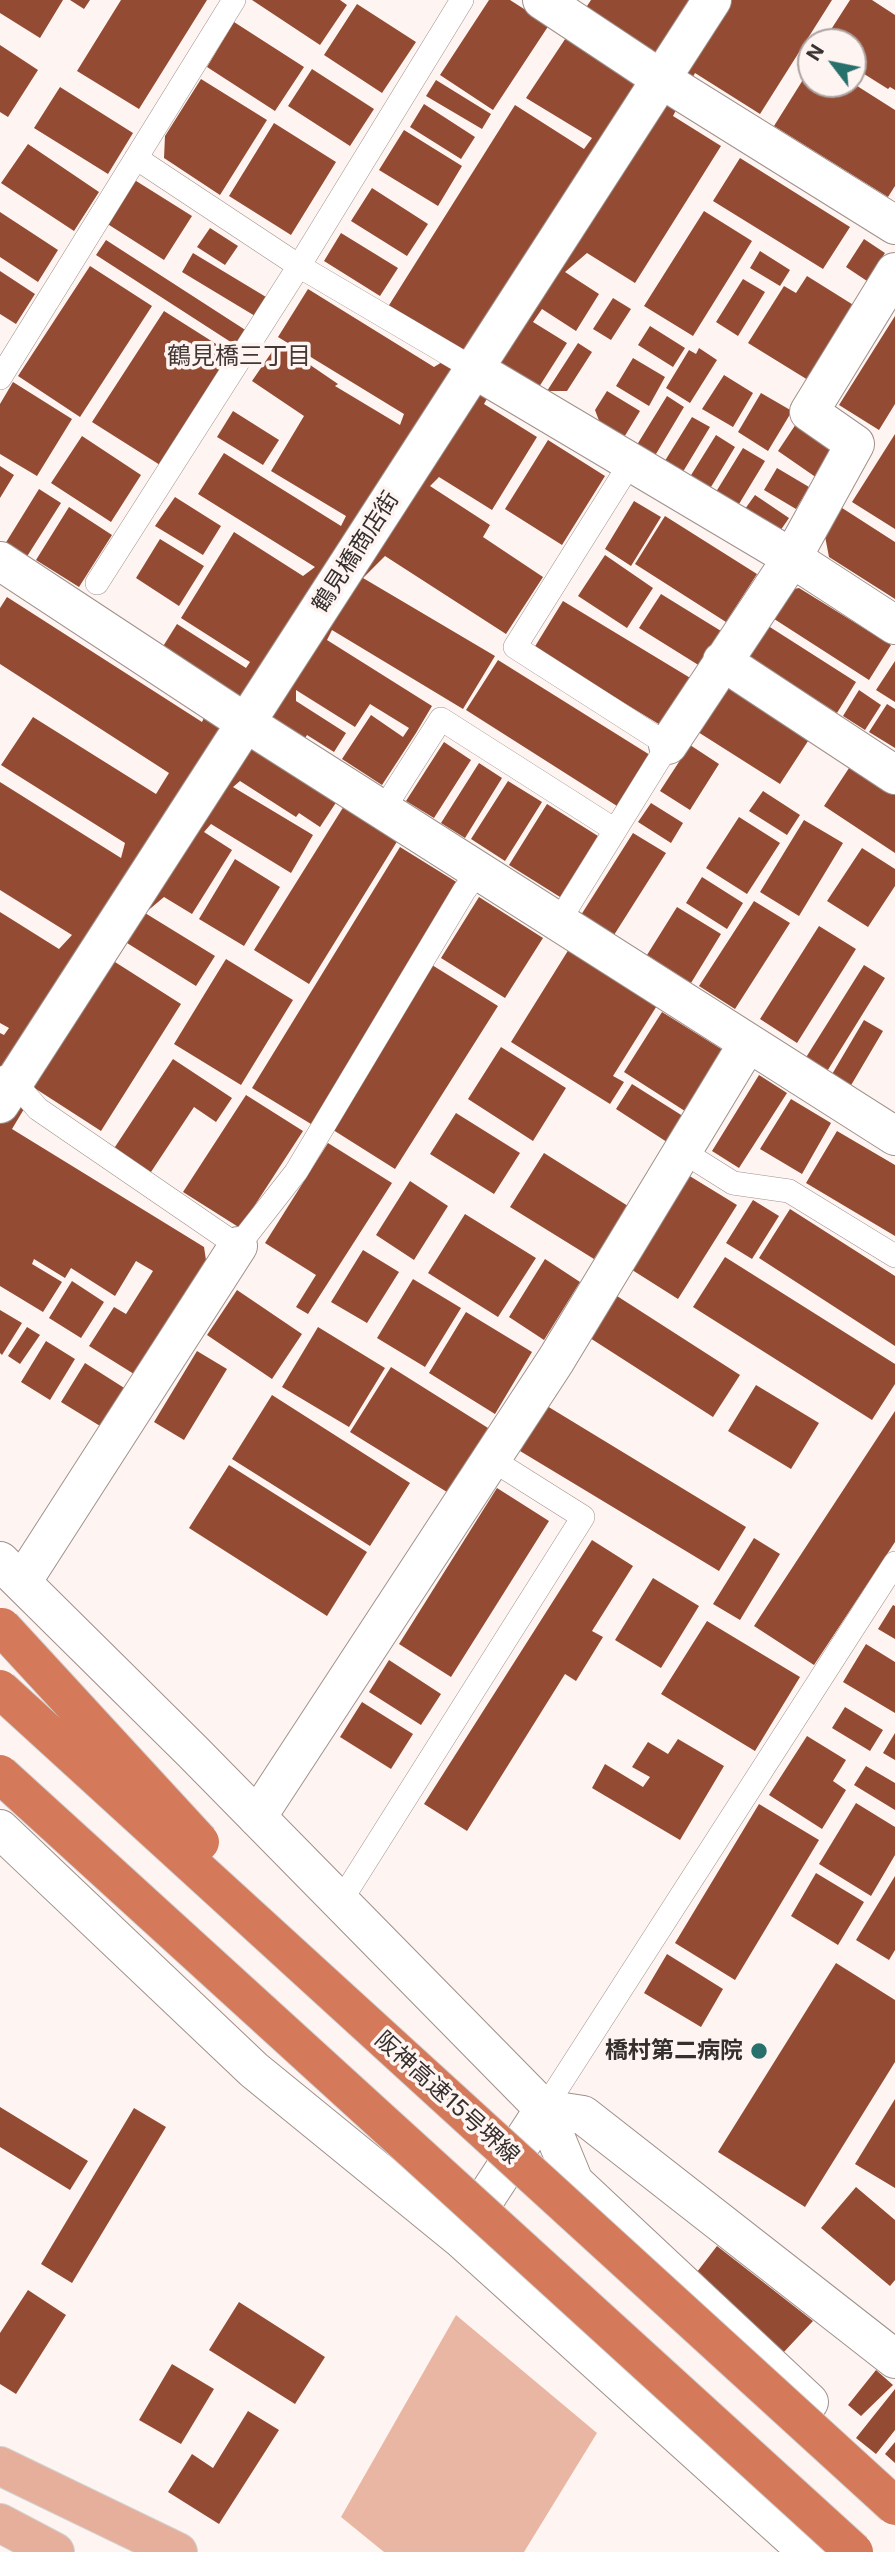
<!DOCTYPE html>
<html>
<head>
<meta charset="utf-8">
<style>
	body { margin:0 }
	#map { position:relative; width:895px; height:2552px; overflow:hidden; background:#fef4f1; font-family:Inter,sans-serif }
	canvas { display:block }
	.north { position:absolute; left:797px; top:28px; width:70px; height:70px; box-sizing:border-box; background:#fef4f1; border:2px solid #aea5a3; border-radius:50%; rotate:302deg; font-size:19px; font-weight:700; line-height:28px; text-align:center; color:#352f2d }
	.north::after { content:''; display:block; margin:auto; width:24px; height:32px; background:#27706c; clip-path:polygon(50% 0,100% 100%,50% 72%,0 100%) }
</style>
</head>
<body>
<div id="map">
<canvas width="895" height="2552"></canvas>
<div class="north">N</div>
</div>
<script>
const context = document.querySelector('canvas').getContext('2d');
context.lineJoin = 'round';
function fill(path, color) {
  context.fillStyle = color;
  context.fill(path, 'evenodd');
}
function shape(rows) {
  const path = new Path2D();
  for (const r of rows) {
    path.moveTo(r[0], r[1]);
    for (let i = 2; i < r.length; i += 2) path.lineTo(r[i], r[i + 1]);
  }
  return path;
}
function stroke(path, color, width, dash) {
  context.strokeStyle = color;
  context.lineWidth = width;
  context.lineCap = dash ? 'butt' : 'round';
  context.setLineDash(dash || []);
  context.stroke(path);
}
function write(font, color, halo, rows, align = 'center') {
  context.font = font + ' Inter,"Noto Sans JP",sans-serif';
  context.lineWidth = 7;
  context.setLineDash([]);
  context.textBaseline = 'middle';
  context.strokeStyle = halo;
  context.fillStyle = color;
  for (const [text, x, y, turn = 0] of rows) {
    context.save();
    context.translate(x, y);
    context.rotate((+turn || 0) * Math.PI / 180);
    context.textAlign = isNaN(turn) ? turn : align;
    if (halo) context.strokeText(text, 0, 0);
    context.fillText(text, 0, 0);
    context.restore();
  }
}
fill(shape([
	[456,2315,597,2433,524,2552,384,2552,341,2517]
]), '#eab6a4');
fill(shape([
	[0,0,63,0,40,38,0,13],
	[70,0,90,0,84,9],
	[121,0,207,0,139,109,77,71],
	[252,0,340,0,347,5,320,45],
	[489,0,510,0,549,25,493,110,440,75],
	[591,0,832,0,760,114,695,73,673,116,721,146,635,283,587,253,565,272,599,294,576,331,542,309,533,322,567,343,539,387,505,366,484,404,537,437,492,510,439,477,430,486,490,525,483,537,543,577,506,634,385,556,363,578,495,656,463,709,332,630,327,640,432,706,416,733,382,785,342,759,371,715,403,737,409,728,370,704,355,727,296,690,296,701,346,733,334,752,307,735,286,768,337,801,320,827,299,813,296,817,240,781,233,787,313,835,291,873,211,824,204,832,232,850,192,914,164,897,145,913,215,956,196,986,127,943,115,962,181,1004,101,1131,36,1089,12,1129,204,1247,208,1273,142,1379,89,1346,114,1307,126,1314,153,1271,136,1261,115,1296,71,1268,65,1278,34,1259,32,1264,62,1282,43,1312,0,1286,0,1033,4,1035,9,1028,0,1023,0,912,59,949,72,935,0,890,0,782,121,858,125,843,1,765,33,717,156,794,169,773,0,664,0,608,7,597,202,722,220,685,162,648,177,624,246,668,250,662,181,618,234,532,303,576,315,567,198,494,224,453,341,526,346,516,271,471,304,416,252,381,278,343,338,384,335,386,400,425,404,414,278,337,308,289,434,367,455,354,386,310,515,105,584,149,592,138,526,98],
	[850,0,872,0,895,15,895,90,890,87,888,89,853,67,853,42,823,42],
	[357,4,416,42,382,93,324,55],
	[234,22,304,67,275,111,207,67],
	[0,45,38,70,8,117,0,112],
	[811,67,811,84,854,84,895,110,895,186,888,197,774,126],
	[312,69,374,109,350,146,288,106],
	[201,79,267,120,220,195,164,158,165,136],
	[436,80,491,114,482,129,426,96],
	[60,87,133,133,108,174,34,128],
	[424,104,475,137,461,159,410,127],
	[274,123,336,162,291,235,229,196],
	[404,130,462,166,438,206,379,170],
	[28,144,99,192,74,231,1,183],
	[740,158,850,227,823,269,713,201],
	[133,179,192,216,164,260,106,223],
	[372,188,428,224,407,256,351,221],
	[704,211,752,241,693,336,644,306],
	[0,212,58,250,38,282,0,257],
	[210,228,238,246,225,265,197,247],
	[341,233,398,268,380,296,324,261],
	[864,239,885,253,867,281,846,267],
	[106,240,250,333,240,348,96,255],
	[760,251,790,270,780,286,750,268],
	[193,253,271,300,260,319,182,272],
	[90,266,152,306,80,417,18,376],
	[0,271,35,294,16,324,0,314],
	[807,276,855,306,808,380,748,343,784,286,796,293],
	[743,279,765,292,738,336,716,322],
	[613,298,631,309,611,340,593,329],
	[164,311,232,354,160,465,92,422],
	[895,316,895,404,879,430,839,405],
	[650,326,685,348,673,367,638,345],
	[578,343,592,352,567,391,547,391],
	[699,348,717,360,690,403,666,388,689,350,696,354],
	[633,358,665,377,649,406,616,386],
	[724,375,753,393,733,427,702,409],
	[13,382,72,419,37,476,0,454,0,404],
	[607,391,640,411,623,439,601,426,595,410],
	[761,393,792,411,768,451,738,432],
	[667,396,684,407,653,459,635,448],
	[233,411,279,440,263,465,217,437],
	[692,417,710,427,681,475,663,464],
	[798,421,829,443,830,457,817,478,778,451],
	[895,434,895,529,852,502],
	[716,435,735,447,708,492,688,480],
	[82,436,141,475,111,522,51,483],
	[548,440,605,476,562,545,505,509],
	[743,448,765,461,733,514,711,500],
	[0,466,14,475,0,498],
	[777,468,809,487,796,509,764,490],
	[39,489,61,503,26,558,5,544],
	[755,495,789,518,778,534,740,516],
	[175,497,221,526,203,555,155,526],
	[634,501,661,517,631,566,605,549],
	[839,506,895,542,895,599,829,557,824,531],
	[69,507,112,535,79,587,36,560],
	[665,516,757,574,726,622,635,564],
	[160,539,204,566,179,606,136,578],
	[605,555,653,588,627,628,578,596],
	[799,588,891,645,869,680,768,615,784,591],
	[661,594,721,631,700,666,639,628],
	[563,601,692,679,662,726,534,648],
	[762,622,856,682,837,713,743,653],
	[498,660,650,755,617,806,466,710],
	[895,661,895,702,876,690],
	[728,685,810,738,780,784,698,732],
	[859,690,881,705,865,730,843,716],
	[887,704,895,709,895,748,869,732],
	[444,742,471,760,434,818,406,801],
	[690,745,719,764,690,810,660,791],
	[479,763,502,778,465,838,441,823],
	[851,765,895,794,895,853,824,806],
	[508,781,542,802,505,861,471,839],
	[763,791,800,815,787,835,749,811],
	[651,803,683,823,671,843,638,822],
	[547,804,598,836,560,897,509,865],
	[344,806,398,840,309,984,254,950],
	[739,817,780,843,747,894,706,868],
	[804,820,843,843,799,916,760,892],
	[633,833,666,853,614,935,581,915],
	[400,847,458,883,311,1124,252,1088],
	[862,848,895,869,895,886,868,927,827,901],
	[235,859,280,887,244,946,199,919],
	[702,877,743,903,727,929,686,903],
	[479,897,543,938,505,998,441,958],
	[754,901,790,923,735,1009,699,986],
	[677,907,721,934,691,983,647,955],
	[819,926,856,949,797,1043,760,1019],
	[569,949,658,1004,613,1076,624,1082,610,1104,511,1042],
	[226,959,293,1000,241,1085,174,1044],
	[432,965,498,1006,395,1169,330,1128],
	[864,965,885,978,826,1073,805,1059],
	[662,1012,726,1052,688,1113,624,1072],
	[864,1020,883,1031,850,1087,831,1076],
	[501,1047,566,1088,533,1141,468,1099],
	[173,1059,232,1098,216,1122,194,1107,149,1175,113,1150],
	[759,1075,787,1093,739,1168,712,1151],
	[632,1084,686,1118,670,1144,616,1109],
	[246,1095,303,1131,240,1228,183,1192],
	[791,1099,831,1123,802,1174,760,1149],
	[456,1113,520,1153,494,1194,430,1154],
	[837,1131,895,1165,895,1236,806,1183],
	[328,1143,392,1183,308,1314,296,1307,316,1275,265,1243],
	[544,1153,628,1206,594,1259,510,1207],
	[688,1175,737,1205,678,1299,629,1268],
	[410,1181,448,1206,414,1260,376,1235],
	[753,1200,779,1216,752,1259,726,1243],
	[790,1209,895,1276,895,1346,759,1258],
	[465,1214,536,1258,498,1317,428,1273],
	[363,1250,399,1272,367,1323,331,1302],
	[725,1257,895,1364,895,1384,872,1420,693,1307],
	[545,1259,580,1282,544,1340,509,1317],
	[413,1279,461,1308,425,1367,377,1338],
	[72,1281,104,1302,81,1338,49,1318],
	[237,1290,302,1334,272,1379,207,1335],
	[617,1296,740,1375,713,1417,590,1338],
	[0,1310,22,1323,2,1355,0,1353],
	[466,1312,532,1352,495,1414,429,1373],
	[27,1327,40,1335,20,1364,8,1356],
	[318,1327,385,1368,349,1427,282,1387],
	[46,1341,75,1359,50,1400,21,1382],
	[197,1351,227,1369,184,1440,154,1422],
	[85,1363,129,1391,105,1429,61,1402],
	[391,1367,496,1433,455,1497,350,1432],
	[756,1385,819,1423,791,1469,728,1431],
	[272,1395,410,1483,370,1546,232,1459],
	[547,1406,746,1527,719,1571,520,1451],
	[895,1411,895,1542,814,1665,754,1626],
	[229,1465,367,1552,327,1616,189,1528],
	[497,1488,549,1521,451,1677,399,1644],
	[754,1538,780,1554,740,1620,713,1604],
	[592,1540,633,1566,592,1631,603,1637,576,1681,565,1674,467,1831,424,1804],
	[653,1578,699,1606,661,1668,615,1640],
	[893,1605,895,1606,895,1639,878,1629],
	[707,1621,800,1677,755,1751,661,1694],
	[866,1644,895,1662,895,1713,843,1682],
	[389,1660,441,1694,421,1725,369,1692],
	[362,1702,413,1734,391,1769,340,1737],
	[845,1707,883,1730,870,1751,832,1728],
	[895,1733,895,1760,883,1753],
	[807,1736,846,1760,833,1781,846,1790,822,1829,769,1795],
	[678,1739,724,1766,680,1840,592,1788,605,1764,643,1787,650,1777,632,1767,648,1742,668,1754],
	[866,1766,895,1783,895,1810,854,1785],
	[856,1803,895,1827,895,1855,871,1896,819,1864],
	[759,1804,819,1840,735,1980,675,1943],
	[816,1873,864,1902,838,1945,791,1916],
	[895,1876,895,1950,889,1960,856,1940],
	[667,1954,723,1989,701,2027,644,1993],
	[836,1963,895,2000,895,2062,805,2207,718,2152],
	[895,2099,895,2188,855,2164],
	[0,2107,88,2161,70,2190,0,2147],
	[134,2108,166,2127,72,2283,41,2264],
	[856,2187,895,2220,895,2280,890,2286,821,2228],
	[717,2246,813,2321,782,2354,697,2272],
	[28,2290,66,2315,16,2394,0,2384,0,2333],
	[239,2302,325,2357,295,2404,209,2350],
	[172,2364,214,2389,181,2444,139,2420],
	[876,2370,893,2385,861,2416,848,2405],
	[895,2389,895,2430,876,2454,856,2438],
	[248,2411,279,2430,219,2524,168,2492,192,2454,213,2468],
	[895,2442,895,2463,885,2454]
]), '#934c33');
const lane = shape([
	[136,158,299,266,474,369],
	[0,378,234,0],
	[97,583,299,266,462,0],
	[383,810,441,719,615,830],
	[559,921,668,745,515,647,631,462],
	[5,1077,14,1082,38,1109,238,1246,296,1172,464,891,479,871],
	[682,1151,733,1183,789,1191,895,1256],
	[340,1902,583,1517,491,1459],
	[544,2109,895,1563]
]);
const street = shape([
	[542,0,661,79,895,225],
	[474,369,792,558,895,625],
	[0,561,246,723,895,1136],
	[722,661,895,775],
	[668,745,792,558,855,444,809,412,895,272],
	[0,1104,712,0],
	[22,1582,238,1246],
	[257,1817,556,1360,748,1043],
	[461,2236,544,2109]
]);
const secondary = shape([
	[0,1561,193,1752,544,2109,574,2182,809,2402],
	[0,1829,254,2070,460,2238,808,2552],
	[544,2109,583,2115,895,2359]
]);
const primary = shape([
	[0,2466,178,2552],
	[0,2523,55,2552]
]);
stroke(lane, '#9f918c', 24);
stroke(street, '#9f918c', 40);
stroke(secondary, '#9f918c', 40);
stroke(primary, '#d3d1d1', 40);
stroke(lane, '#fff', 23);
stroke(street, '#fff', 38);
stroke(secondary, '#fff', 38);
stroke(primary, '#e5af9c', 38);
const highwayBridge = shape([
	[2,1627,200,1842],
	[0,1689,895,2506],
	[0,1774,854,2552]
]);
stroke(highwayBridge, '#d3d1d1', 40, []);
stroke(highwayBridge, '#d47a5a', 38);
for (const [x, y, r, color] of [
	[759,2051,9,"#27706c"]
]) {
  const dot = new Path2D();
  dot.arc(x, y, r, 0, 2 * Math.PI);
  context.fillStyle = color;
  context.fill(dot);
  stroke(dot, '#fef4f1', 2.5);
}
write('23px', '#352f2d', '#fef4f1', [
	["鶴見橋商店街",356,552,-57],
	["阪神高速15号堺線",447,2098,42]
]);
write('bold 23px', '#352f2d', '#fef4f1', [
	["橋村第二病院",743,2051]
], 'right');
write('24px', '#433733', '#fef4f1', [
	["鶴見橋三丁目",239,357]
]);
</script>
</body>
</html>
